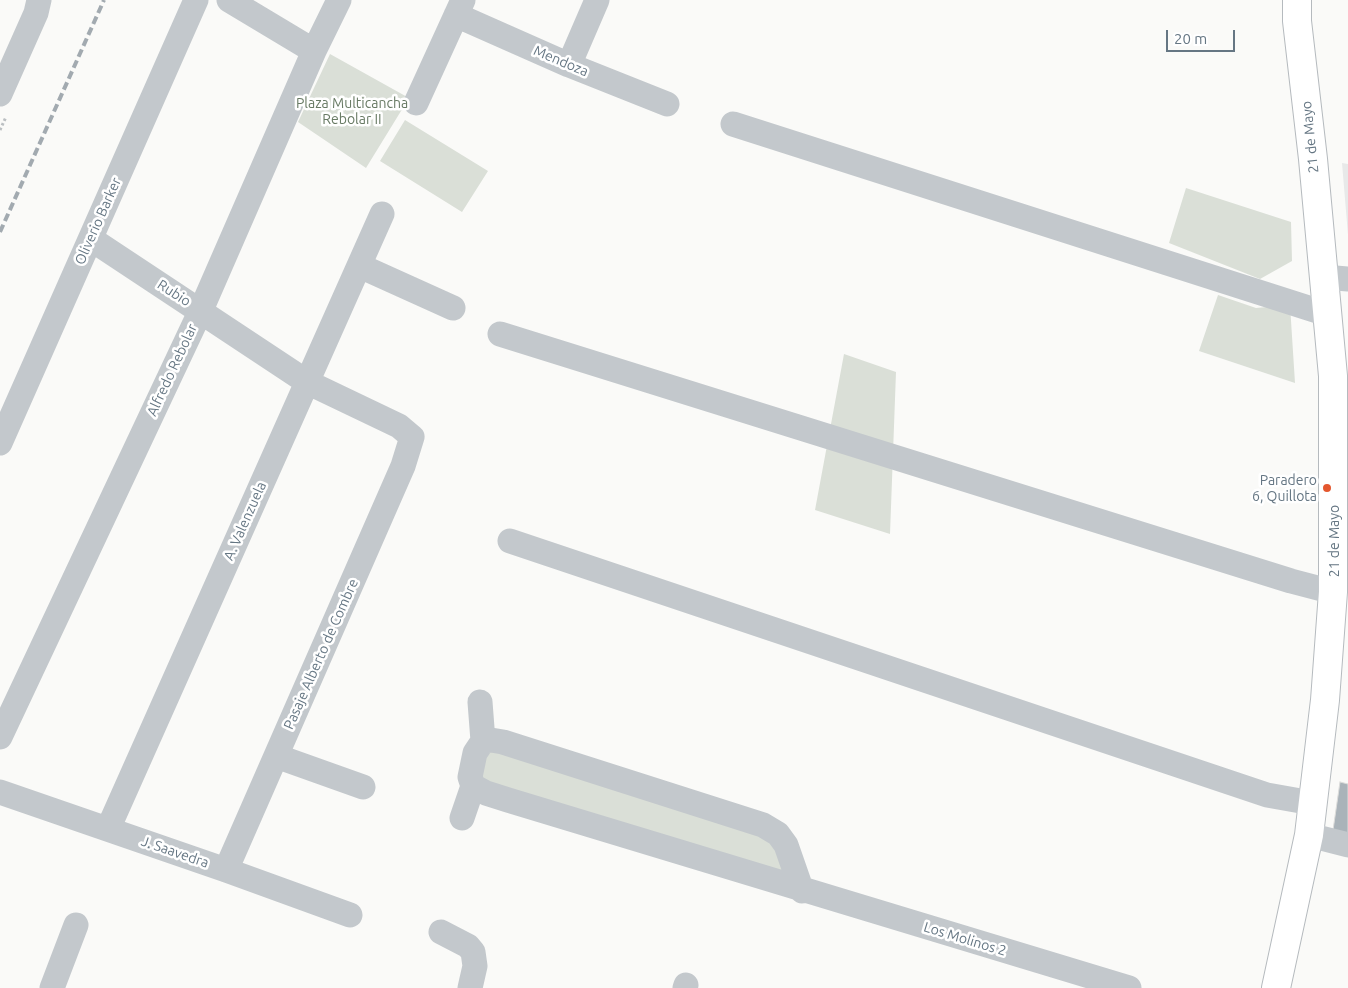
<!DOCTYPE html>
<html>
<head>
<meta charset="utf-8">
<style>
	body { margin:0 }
	#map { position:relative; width:1348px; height:988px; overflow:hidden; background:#fafaf8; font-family:Ubuntu,sans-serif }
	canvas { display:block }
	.scale { position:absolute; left:1166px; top:30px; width:69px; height:22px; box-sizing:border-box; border:2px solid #657683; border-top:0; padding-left:6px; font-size:15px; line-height:18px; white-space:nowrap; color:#657683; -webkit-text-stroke:4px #fff; paint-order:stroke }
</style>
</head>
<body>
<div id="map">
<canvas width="1348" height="988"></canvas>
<div class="scale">20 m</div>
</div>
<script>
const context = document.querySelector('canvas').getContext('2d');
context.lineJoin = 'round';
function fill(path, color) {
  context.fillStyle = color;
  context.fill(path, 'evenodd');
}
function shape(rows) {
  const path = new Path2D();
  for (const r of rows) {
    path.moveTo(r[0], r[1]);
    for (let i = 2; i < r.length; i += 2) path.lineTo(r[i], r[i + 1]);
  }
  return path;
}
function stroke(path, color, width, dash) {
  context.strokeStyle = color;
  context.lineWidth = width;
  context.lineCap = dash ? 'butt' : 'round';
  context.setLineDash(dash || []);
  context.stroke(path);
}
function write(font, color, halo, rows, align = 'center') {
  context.font = font + ' Ubuntu,sans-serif';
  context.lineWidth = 5;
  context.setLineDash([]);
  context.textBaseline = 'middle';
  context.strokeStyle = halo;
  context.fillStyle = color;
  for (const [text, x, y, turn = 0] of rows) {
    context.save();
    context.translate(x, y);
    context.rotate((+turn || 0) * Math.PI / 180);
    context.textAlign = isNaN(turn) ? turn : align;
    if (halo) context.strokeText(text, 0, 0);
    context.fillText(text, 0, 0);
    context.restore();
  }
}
fill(shape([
	[1342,163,1348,164,1348,235]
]), '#e8e9e9');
fill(shape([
	[330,54,409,98,366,168,298,122],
	[405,120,488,171,462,212,380,161],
	[1186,188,1291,222,1292,261,1260,279,1169,243],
	[1218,295,1256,308,1290,305,1295,383,1199,351],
	[844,354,896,372,890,534,815,510],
	[495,750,766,836,777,843,786,876,484,785,479,776,485,752]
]), '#dadfd7');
const building = shape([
	[1340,782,1348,784,1348,841,1332,837,1340,782]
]);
fill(building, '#aab3b9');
stroke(building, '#dcdcda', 1);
const major = shape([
	[1276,988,1309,835,1325,700,1333,592,1333,376,1313,159,1297,21,1297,0]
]);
stroke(major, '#b5babe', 30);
stroke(shape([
	[0,130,6,117]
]), '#bbbfc2', 3, [2.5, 2.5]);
stroke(shape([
	[229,0,314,51],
	[456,15,569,65,667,104],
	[569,65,597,0],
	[0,94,36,13,39,0],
	[416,103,463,0],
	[733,124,1327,314],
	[91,239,307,382,399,426,412,437,403,466,226,870],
	[360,266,453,308],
	[1324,277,1348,279],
	[500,334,1291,581,1333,592],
	[0,443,196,0],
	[510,541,1267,795,1312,803],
	[0,737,201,310,314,51,339,0],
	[483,741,491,740,503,742,763,825,778,834,786,845,802,891],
	[276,756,363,787],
	[473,786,486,793,508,800,1129,988],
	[0,792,226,870,350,915],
	[462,818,473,786,470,777,475,753,483,741,480,702],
	[108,829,382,214],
	[1309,835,1348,845],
	[441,932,468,946,473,952,475,966,470,988],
	[52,988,76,925],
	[685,988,686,985]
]), '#c3c8cc', 25);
stroke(major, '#fff', 28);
stroke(shape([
	[0,232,104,0]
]), '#a2aab0', 4, [8, 4]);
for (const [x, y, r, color] of [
	[1327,488,5,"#e4572e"]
]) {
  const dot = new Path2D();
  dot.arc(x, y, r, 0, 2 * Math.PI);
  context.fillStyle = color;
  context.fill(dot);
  stroke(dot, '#fff', 2);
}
write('14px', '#657683', '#fff', [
	["Mendoza",561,61,23],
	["21 de Mayo",1310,137,-96],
	["Oliverio Barker",98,221,-66],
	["Rubio",174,293,33],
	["Alfredo Rebolar",172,370,-65],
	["A. Valenzuela",245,521,-66],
	["21 de Mayo",1334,541,-90],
	["Pasaje Alberto de Combre",321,654,-66],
	["J. Saavedra",175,852,19],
	["Los Molinos 2",965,939,17]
]);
write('14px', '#687a64', '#fff', [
	["Plaza Multicancha",352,103],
	["Rebolar II",352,119]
]);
write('14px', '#657683', '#fff', [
	["Paradero",1317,480],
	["6, Quillota",1317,496]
], 'right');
</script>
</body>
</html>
